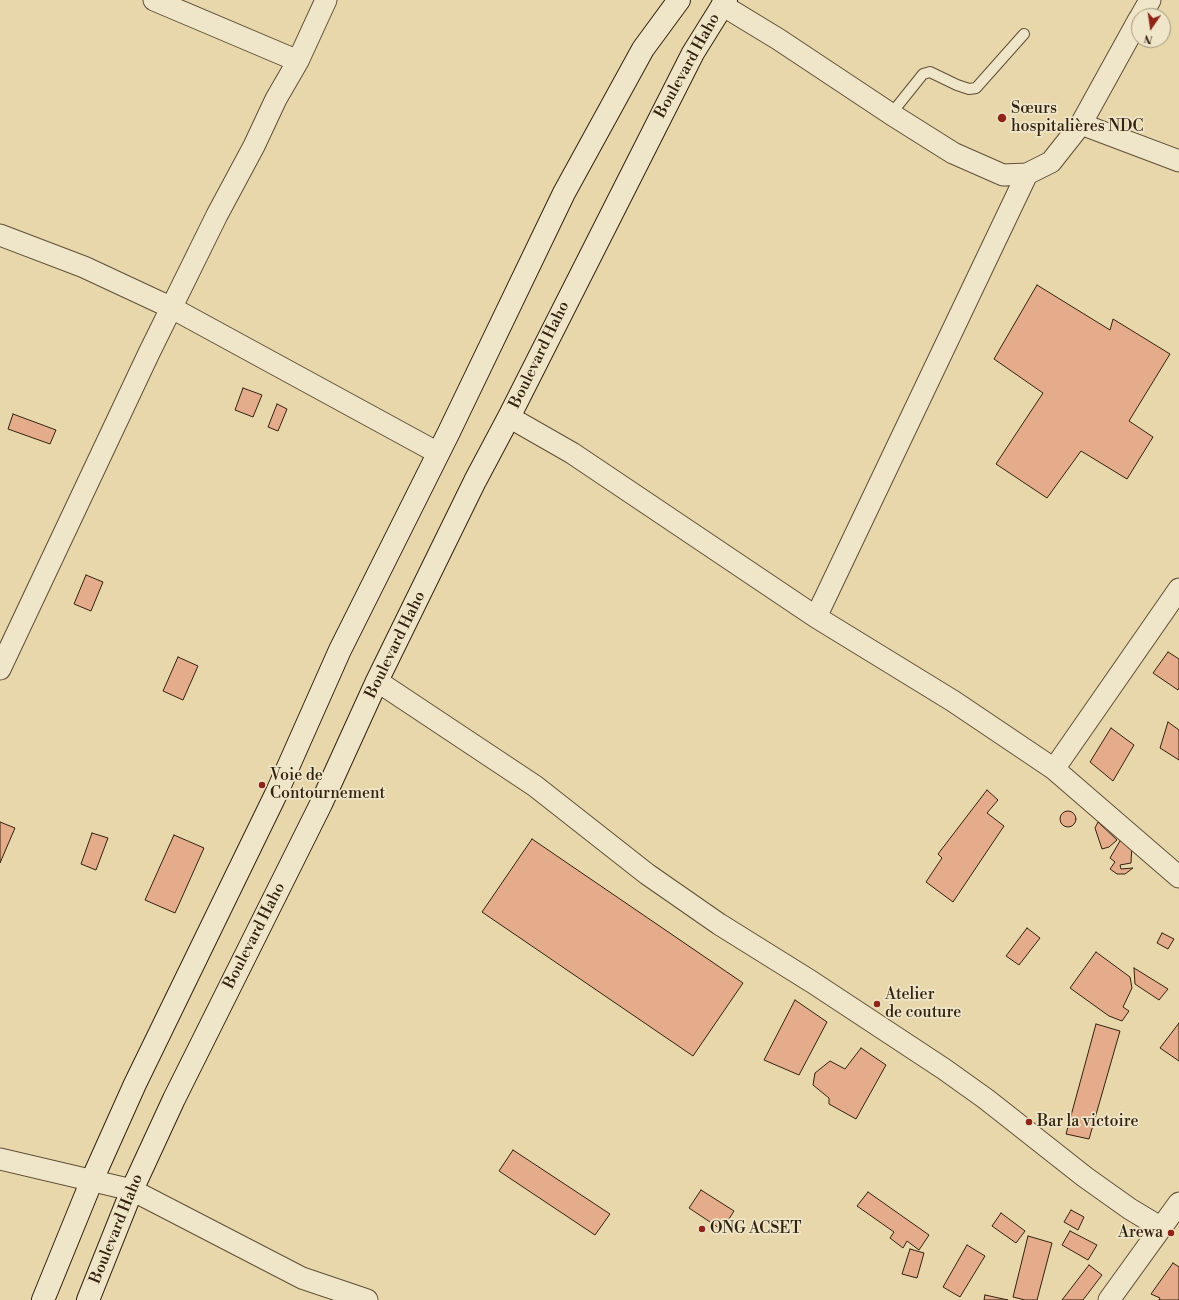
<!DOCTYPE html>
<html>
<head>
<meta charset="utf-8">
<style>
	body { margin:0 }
	#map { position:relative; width:1179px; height:1300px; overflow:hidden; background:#e7d7ab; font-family:"Libre Bodoni",serif }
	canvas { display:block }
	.north { position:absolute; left:1131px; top:8px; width:40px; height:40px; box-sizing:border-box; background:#efe5c8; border:1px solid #a4977e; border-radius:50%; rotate:193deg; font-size:11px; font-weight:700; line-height:16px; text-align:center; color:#33220f }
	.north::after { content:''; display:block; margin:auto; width:14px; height:18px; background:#8f2418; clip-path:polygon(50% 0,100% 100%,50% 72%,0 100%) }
</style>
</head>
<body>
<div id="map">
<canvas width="1179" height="1300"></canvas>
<div class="north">N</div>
</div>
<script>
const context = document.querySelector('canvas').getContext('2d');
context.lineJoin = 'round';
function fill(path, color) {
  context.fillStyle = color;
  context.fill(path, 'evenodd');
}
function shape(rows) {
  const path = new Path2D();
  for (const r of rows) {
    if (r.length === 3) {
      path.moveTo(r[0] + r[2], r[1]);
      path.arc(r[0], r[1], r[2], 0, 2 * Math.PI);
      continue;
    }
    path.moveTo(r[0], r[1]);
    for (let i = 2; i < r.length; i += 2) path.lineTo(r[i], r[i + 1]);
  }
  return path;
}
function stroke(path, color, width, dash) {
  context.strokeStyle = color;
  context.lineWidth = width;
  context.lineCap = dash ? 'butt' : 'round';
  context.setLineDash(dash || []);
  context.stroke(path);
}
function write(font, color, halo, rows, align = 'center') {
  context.font = font + ' "Libre Bodoni",serif';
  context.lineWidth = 3.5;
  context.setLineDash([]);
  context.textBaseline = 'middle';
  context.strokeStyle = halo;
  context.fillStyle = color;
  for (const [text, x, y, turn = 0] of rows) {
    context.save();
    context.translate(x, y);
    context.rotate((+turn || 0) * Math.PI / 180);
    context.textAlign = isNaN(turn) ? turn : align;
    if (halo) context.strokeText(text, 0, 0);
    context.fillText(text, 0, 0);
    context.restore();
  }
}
const building = shape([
	[1037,285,1110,330,1113,319,1170,354,1129,421,1153,437,1127,479,1081,451,1047,498,996,464,1043,393,994,359,1037,285],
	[243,388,262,395,253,417,235,410,243,388],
	[277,404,287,409,278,431,268,427,277,404],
	[13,414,56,430,50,444,8,429,13,414],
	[86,575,103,582,91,611,74,604,86,575],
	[1168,652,1179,659,1179,688,1178,690,1153,673,1168,652],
	[178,657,198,666,183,700,163,691,178,657],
	[1168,722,1179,730,1179,760,1160,748,1168,722],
	[1111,728,1134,745,1113,781,1090,762,1111,728],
	[987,790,998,800,987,813,1004,826,953,902,926,882,942,858,938,854,987,790],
	[1068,819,8],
	[0,822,15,828,0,863,0,822],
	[1098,822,1117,840,1109,847,1102,849,1095,828,1098,822],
	[92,833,108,838,96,870,81,864,92,833],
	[174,835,204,848,175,913,145,900,174,835],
	[532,839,743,983,693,1056,482,912,532,839],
	[1120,841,1132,843,1131,863,1120,865,1121,869,1133,868,1125,874,1117,874,1110,869,1115,862,1110,858,1120,841],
	[1027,928,1040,938,1019,965,1006,956,1027,928],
	[1162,933,1174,939,1168,949,1157,943,1162,933],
	[1096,952,1130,977,1132,988,1123,1007,1129,1011,1122,1021,1109,1016,1070,988,1096,952],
	[1134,968,1168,989,1159,1000,1135,984,1134,968],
	[795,1000,827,1022,799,1075,764,1060,795,1000],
	[1179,1023,1179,1061,1160,1048,1179,1023],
	[1096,1024,1120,1031,1089,1139,1066,1134,1096,1024],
	[861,1048,886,1065,856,1119,829,1104,829,1098,813,1085,815,1073,830,1061,845,1069,861,1048],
	[513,1150,610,1214,595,1235,499,1171,513,1150],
	[701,1190,734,1211,722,1230,689,1208,701,1190],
	[868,1192,929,1235,919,1250,907,1241,903,1248,890,1238,894,1232,857,1206,868,1192],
	[1071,1210,1084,1217,1078,1230,1064,1222,1071,1210],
	[1001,1213,1025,1231,1016,1243,992,1226,1001,1213],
	[1070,1231,1097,1245,1088,1260,1062,1245,1070,1231],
	[1028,1236,1052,1243,1037,1300,1025,1300,1013,1297,1028,1236],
	[967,1245,985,1256,960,1297,943,1287,967,1245],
	[910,1249,924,1253,917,1278,902,1274,910,1249],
	[1173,1263,1179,1267,1179,1300,1159,1300,1160,1298,1151,1294,1173,1263],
	[1089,1265,1102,1275,1083,1300,1062,1300,1089,1265],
	[985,1295,1008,1300,984,1300,985,1295]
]);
fill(building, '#e4ac8a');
stroke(building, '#33220f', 1);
const lane = shape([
	[891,114,923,74,930,72,957,85,969,89,976,88,1024,34]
]);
const street = shape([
	[154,0,298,61],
	[722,5,778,39,891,114,953,153,1003,175,1027,174,1051,162,1081,124,1139,19],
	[1141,16,1150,0],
	[1081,124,1179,161],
	[0,235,84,267,172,308,438,453],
	[509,417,572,453,816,617,953,701,1054,769,1179,877],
	[816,617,1027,174],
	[0,669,149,353,217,215,254,146,276,99,298,61,326,0],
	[377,681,535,786,647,874,719,924,812,982,944,1069,986,1099,1085,1177,1130,1209,1160,1227],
	[1054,769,1179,589],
	[0,1159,132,1190,302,1278,367,1300],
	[1109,1300,1179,1203]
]);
const secondary = shape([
	[43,1300,92,1180,135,1084,277,792,340,650,449,432,564,193,643,49,679,0],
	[88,1300,132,1190,174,1099,321,804,377,681,475,481,509,417,693,53,726,0]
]);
stroke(lane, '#604f36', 12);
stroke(street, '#604f36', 23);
stroke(secondary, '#33220f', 24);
stroke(lane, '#efe5c8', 10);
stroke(street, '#efe5c8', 21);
stroke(secondary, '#efe5c8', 22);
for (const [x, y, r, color] of [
	[1002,118,5,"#8f2418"],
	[262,785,4,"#8f2418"],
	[877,1004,4,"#8f2418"],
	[1029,1122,4,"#8f2418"],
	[702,1229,4,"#8f2418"],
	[1171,1233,4,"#8f2418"]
]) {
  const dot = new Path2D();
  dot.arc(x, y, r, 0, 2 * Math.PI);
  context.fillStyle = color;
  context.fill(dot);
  stroke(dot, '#efe5c8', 1.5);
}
write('16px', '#33220f', '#efe5c8', [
	["Boulevard Haho",688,66,-61],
	["Boulevard Haho",540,355,-64],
	["Boulevard Haho",396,645,-64],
	["Boulevard Haho",255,936,-63],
	["Boulevard Haho",117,1229,-68]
]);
write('16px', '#33220f', '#efe5c8', [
	["Sœurs",1011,109],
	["hospitalières NDC",1011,127],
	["Voie de",270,776],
	["Contournement",270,794],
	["Atelier",885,995],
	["de couture",885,1013],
	["Bar la victoire",1037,1122],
	["ONG ACSET",710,1229],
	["Arewa",1163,1233,"right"]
], 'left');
</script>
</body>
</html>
